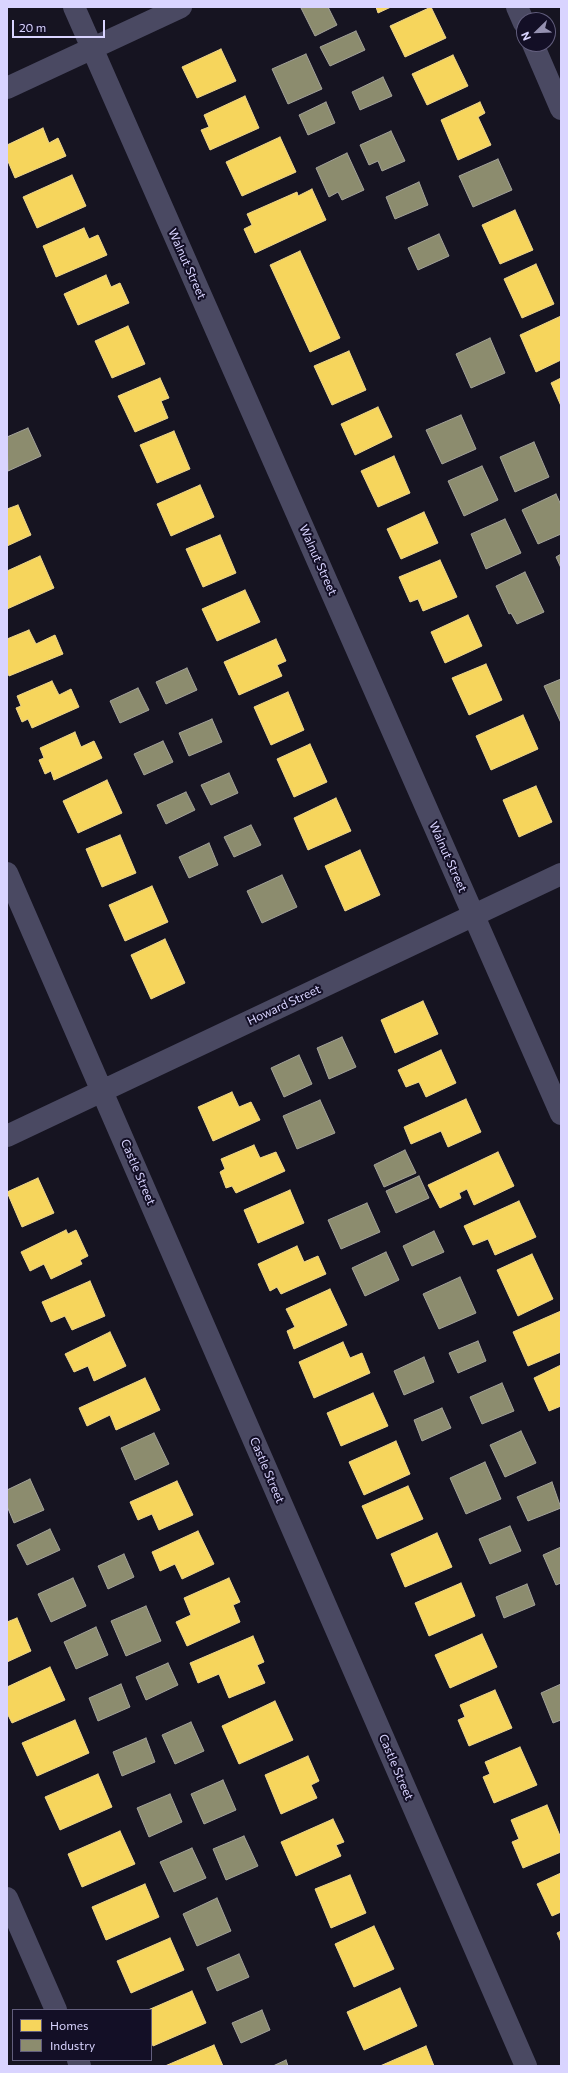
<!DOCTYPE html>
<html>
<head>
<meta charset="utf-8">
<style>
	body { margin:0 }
	#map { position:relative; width:568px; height:2073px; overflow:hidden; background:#161421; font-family:Commissioner,sans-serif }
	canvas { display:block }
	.frame { position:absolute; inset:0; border:8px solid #d9d4ff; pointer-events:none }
	.legend { position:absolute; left:12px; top:2009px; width:140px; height:52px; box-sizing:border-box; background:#130f26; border:1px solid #625e7d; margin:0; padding:5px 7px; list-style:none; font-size:12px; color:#d9d4ff }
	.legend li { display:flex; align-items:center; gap:8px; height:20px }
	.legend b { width:20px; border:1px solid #625e7d }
	.north { position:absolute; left:516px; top:12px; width:40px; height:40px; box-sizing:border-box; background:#130f26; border:1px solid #625e7d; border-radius:50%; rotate:247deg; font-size:11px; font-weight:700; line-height:16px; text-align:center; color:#d9d4ff }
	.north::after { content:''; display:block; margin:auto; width:14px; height:18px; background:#9591b1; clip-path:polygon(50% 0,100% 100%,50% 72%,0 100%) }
	.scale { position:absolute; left:12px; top:20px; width:93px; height:18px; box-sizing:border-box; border:2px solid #d9d4ff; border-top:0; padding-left:5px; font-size:12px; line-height:14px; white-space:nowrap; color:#d9d4ff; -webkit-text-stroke:3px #130f26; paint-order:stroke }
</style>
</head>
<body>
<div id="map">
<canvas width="568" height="2073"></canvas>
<div class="frame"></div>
<ul class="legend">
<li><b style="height:11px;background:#f6d55c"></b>Homes</li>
<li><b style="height:11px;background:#8c8c6e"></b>Industry</li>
</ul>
<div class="north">N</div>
<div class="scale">20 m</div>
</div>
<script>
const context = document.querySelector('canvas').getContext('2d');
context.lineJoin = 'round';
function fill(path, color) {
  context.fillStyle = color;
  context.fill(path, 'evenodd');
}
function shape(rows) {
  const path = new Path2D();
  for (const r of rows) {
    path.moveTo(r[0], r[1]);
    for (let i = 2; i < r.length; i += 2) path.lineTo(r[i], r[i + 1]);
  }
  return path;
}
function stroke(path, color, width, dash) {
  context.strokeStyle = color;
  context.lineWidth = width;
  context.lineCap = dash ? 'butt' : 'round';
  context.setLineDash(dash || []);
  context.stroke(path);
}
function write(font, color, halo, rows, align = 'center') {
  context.font = font + ' Commissioner,sans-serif';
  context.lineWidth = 4;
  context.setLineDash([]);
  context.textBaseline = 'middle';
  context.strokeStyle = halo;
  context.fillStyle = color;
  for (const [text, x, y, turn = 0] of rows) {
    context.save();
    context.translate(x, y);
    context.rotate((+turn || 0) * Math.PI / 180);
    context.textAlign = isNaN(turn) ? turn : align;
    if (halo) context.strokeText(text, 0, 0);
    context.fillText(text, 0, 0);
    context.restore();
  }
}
const homes = shape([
	[376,7,391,7,378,13,376,7],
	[431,7,446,38,405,57,390,26,431,7],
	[221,49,236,81,197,98,182,67,221,49],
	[453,55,468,86,427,105,412,74,453,55],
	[245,96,259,128,210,150,201,130,209,127,204,115,245,96],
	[480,102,485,113,478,117,491,145,458,160,441,120,480,102],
	[43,128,49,143,58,138,66,156,15,178,7,159,7,145,43,128],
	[280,137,296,172,242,196,226,162,280,137],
	[72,175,86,206,37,228,23,197,72,175],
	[312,189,326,220,255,253,244,229,252,225,247,214,297,192,298,196,312,189],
	[515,210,533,250,500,264,482,225,515,210],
	[84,228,89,239,98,235,107,255,56,277,43,246,84,228],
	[300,251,340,338,310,352,270,265,300,251],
	[536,264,554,304,522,318,504,279,536,264],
	[106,275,111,287,120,283,129,303,78,325,64,294,106,275],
	[561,316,561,360,536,372,520,335,561,316],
	[128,326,145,364,112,378,95,341,128,326],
	[349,351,366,390,332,405,314,366,349,351],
	[160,378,169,398,161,401,168,418,135,432,118,396,160,378],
	[561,378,561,406,551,383,561,378],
	[378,407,392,437,355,455,341,424,378,407],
	[174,431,190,469,157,483,140,445,174,431],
	[394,456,410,493,378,507,361,471,394,456],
	[200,485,214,517,171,536,157,504,200,485],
	[18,505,31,535,7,546,7,509,18,505],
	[424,512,438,543,401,559,387,529,424,512],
	[220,535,236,573,203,587,186,549,220,535],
	[40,556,54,588,7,609,7,571,40,556],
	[440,560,457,597,423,611,418,599,410,602,399,577,440,560],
	[245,590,260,622,217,641,202,609,245,590],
	[468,615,482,646,445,663,431,632,468,615],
	[29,630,36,644,55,635,63,654,9,676,7,671,7,639,29,630],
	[276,639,286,661,277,665,282,676,239,695,224,662,276,639],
	[486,664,502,700,469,715,452,678,486,664],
	[52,681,59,695,71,689,79,707,32,728,28,719,22,722,16,708,21,706,17,696,52,681],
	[288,692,304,730,271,745,254,707,288,692],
	[523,715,538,749,491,770,476,736,523,715],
	[75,732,81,747,94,741,102,758,54,780,51,771,45,774,39,760,44,758,40,748,75,732],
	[310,744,327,782,294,797,277,759,310,744],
	[107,780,122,813,78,833,63,801,107,780],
	[536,786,552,822,519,837,503,800,536,786],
	[336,798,351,831,308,850,294,818,336,798],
	[120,835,136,873,102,887,86,849,120,835],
	[360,850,380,895,345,911,325,866,360,850],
	[152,886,168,922,125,941,109,905,152,886],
	[165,939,185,983,151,999,131,955,165,939],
	[423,1001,438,1034,395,1053,381,1020,423,1001],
	[441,1050,456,1083,426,1097,419,1082,406,1087,398,1070,441,1050],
	[232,1092,239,1107,251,1102,260,1120,213,1141,198,1107,232,1092],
	[466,1099,481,1132,448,1147,441,1131,411,1144,404,1127,466,1099],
	[254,1145,260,1158,276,1152,285,1171,236,1193,232,1186,226,1188,220,1172,225,1169,221,1159,254,1145],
	[498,1152,514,1186,474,1205,467,1189,459,1193,461,1198,440,1208,428,1185,498,1152],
	[38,1178,54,1213,22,1227,7,1192,38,1178],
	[290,1190,304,1223,258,1243,244,1210,290,1190],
	[519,1201,536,1237,495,1255,488,1239,473,1245,464,1226,519,1201],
	[66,1230,68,1234,76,1230,88,1256,80,1260,82,1264,51,1279,44,1264,30,1271,21,1252,66,1230],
	[297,1246,304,1262,318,1256,326,1274,281,1294,277,1287,270,1291,258,1264,297,1246],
	[532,1254,553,1299,518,1316,497,1270,532,1254],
	[90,1281,105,1316,72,1330,65,1316,51,1322,42,1302,90,1281],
	[330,1289,347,1325,294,1349,287,1331,295,1327,286,1309,330,1289],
	[561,1311,561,1352,528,1366,513,1332,561,1311],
	[110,1332,126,1366,94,1381,88,1366,74,1372,65,1354,110,1332],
	[343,1342,350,1358,362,1353,370,1373,314,1398,299,1362,343,1342],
	[561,1365,561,1406,549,1411,534,1378,561,1365],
	[145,1378,160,1410,116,1430,110,1415,87,1426,79,1408,145,1378],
	[373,1393,388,1426,341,1446,327,1413,373,1393],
	[396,1441,410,1474,364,1495,349,1462,396,1441],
	[177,1481,193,1515,159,1530,152,1514,138,1520,130,1502,177,1481],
	[408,1486,423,1519,377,1539,362,1506,408,1486],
	[198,1531,214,1564,182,1579,175,1564,160,1571,152,1552,198,1531],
	[437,1533,452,1567,405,1587,391,1554,437,1533],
	[229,1578,240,1602,233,1605,240,1622,187,1646,176,1622,191,1615,184,1598,229,1578],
	[461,1583,475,1616,429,1636,415,1603,461,1583],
	[17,1618,31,1651,7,1662,7,1622,17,1618],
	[482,1634,497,1667,450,1688,435,1655,482,1634],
	[253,1636,264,1662,257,1665,265,1683,229,1698,219,1674,198,1683,190,1663,253,1636],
	[50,1667,65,1700,12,1723,7,1713,7,1687,50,1667],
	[495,1690,512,1728,469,1746,458,1720,465,1717,460,1705,495,1690],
	[275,1701,293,1740,239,1764,222,1726,275,1701],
	[75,1720,89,1753,37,1776,22,1743,75,1720],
	[520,1747,537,1785,494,1803,483,1777,490,1774,485,1762,520,1747],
	[308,1756,319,1781,311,1785,317,1798,281,1814,265,1775,308,1756],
	[98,1774,112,1807,60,1830,45,1797,98,1774],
	[547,1805,561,1838,561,1852,523,1868,512,1842,519,1839,511,1820,547,1805],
	[333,1819,344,1842,336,1845,341,1856,296,1876,281,1842,333,1819],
	[120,1831,135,1864,82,1887,68,1854,120,1831],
	[561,1873,561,1912,552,1916,537,1884,561,1873],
	[350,1875,366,1913,331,1928,315,1889,350,1875],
	[145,1884,159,1917,106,1940,92,1907,145,1884],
	[374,1926,394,1969,354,1987,335,1944,374,1926],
	[561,1931,561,1942,557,1933,561,1931],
	[170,1938,184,1970,131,1993,117,1961,170,1938],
	[400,1988,417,2026,364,2050,347,2012,400,1988],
	[192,1991,206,2023,153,2046,151,2041,151,2010,148,2010,192,1991],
	[214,2045,223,2066,165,2066,214,2045],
	[426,2046,434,2066,380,2066,426,2046]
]);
fill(homes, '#f6d55c');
stroke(homes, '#edd58d', 1);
const industry = shape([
	[303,7,328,7,337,25,315,36,301,8,303,7],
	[356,31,365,50,330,66,320,47,356,31],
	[306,54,322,89,288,104,272,69,306,54],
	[383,77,392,96,360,110,352,92,383,77],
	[326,102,335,123,308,135,299,115,326,102],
	[391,131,405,161,382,171,378,161,369,165,360,145,391,131],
	[347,153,364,190,342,200,338,192,329,197,316,168,347,153],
	[498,159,512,190,473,207,459,176,498,159],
	[419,182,428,205,395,219,386,197,419,182],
	[439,234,449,256,418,270,408,248,439,234],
	[490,338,505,373,471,388,456,354,490,338],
	[461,415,476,449,442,464,426,430,461,415],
	[28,428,41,456,8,471,7,437,28,428],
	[534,442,549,477,515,492,500,457,534,442],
	[482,466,498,500,464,516,448,481,482,466],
	[556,494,561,505,561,534,538,544,522,510,556,494],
	[505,519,521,553,486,569,471,534,505,519],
	[561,554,561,568,556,557,561,554],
	[525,572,544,612,517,624,511,613,509,614,496,586,525,572],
	[187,668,197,690,166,704,156,682,187,668],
	[561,679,561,723,544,686,561,679],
	[138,688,149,710,120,723,110,701,138,688],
	[212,719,222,742,189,756,179,733,212,719],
	[163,741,173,762,144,775,134,754,163,741],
	[229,773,238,793,211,805,201,785,229,773],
	[186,792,195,810,166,824,157,805,186,792],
	[251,825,261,845,234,857,224,837,251,825],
	[209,843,218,865,189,878,179,857,209,843],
	[282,875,297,907,262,923,247,891,282,875],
	[342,1037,356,1067,329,1079,317,1048,342,1037],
	[299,1055,312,1084,284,1097,271,1068,299,1055],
	[320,1100,335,1133,297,1149,283,1116,320,1100],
	[405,1150,416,1173,384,1187,374,1165,405,1150],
	[419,1176,429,1198,396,1213,386,1191,419,1176],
	[367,1203,380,1232,341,1249,328,1220,367,1203],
	[434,1231,444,1252,412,1266,403,1246,434,1231],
	[386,1252,399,1280,365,1296,352,1268,386,1252],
	[460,1277,476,1313,439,1329,423,1294,460,1277],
	[478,1341,486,1361,458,1373,449,1353,478,1341],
	[424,1357,434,1382,404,1395,394,1371,424,1357],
	[502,1383,514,1411,482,1424,470,1397,502,1383],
	[442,1408,451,1428,422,1441,414,1420,442,1408],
	[521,1431,536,1463,505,1477,490,1445,521,1431],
	[154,1433,169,1464,135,1480,121,1448,154,1433],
	[485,1462,501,1499,466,1514,450,1478,485,1462],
	[30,1479,44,1510,14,1523,7,1506,7,1490,30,1479],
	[552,1482,561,1508,528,1521,517,1497,552,1482],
	[510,1526,521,1551,490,1564,479,1539,510,1526],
	[50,1529,60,1550,27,1565,17,1545,50,1529],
	[561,1547,561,1583,556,1585,543,1555,561,1547],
	[124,1554,134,1577,108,1589,98,1566,124,1554],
	[73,1578,86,1606,51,1622,38,1594,73,1578],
	[527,1584,535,1605,504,1618,496,1597,527,1584],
	[146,1606,161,1641,126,1656,111,1621,146,1606],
	[96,1627,108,1655,76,1669,64,1642,96,1627],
	[168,1663,178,1685,146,1700,136,1677,168,1663],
	[121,1684,130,1707,98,1721,89,1698,121,1684],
	[561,1684,561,1720,553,1723,541,1693,561,1684],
	[191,1722,204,1751,175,1764,162,1735,191,1722],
	[146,1738,155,1762,122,1776,113,1752,146,1738],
	[223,1780,236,1810,204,1824,191,1794,223,1780],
	[170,1794,182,1822,149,1837,137,1808,170,1794],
	[244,1836,258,1866,226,1880,213,1849,244,1836],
	[192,1848,206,1878,174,1892,160,1862,192,1848],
	[217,1898,231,1931,197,1946,183,1914,217,1898],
	[239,1954,249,1977,217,1991,207,1968,239,1954],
	[262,2010,270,2030,241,2043,232,2023,262,2010],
	[286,2060,288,2066,273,2066,286,2060]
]);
fill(industry, '#8c8c6e');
stroke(industry, '#a3a29a', 1);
stroke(shape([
	[74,7,561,1114],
	[517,7,524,23],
	[533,44,561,109],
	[7,88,181,7],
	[7,873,526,2066],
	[7,1136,561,874],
	[7,1898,56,2010],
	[78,2060,80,2066]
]), '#4a4962', 22);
write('12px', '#d9d4ff', '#130f26', [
	["Walnut Street",187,264,66],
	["Walnut Street",318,560,66],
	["Walnut Street",448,857,66],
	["Howard Street",284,1005,-25],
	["Castle Street",138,1172,67],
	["Castle Street",267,1470,67],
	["Castle Street",396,1767,67]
]);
</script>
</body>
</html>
